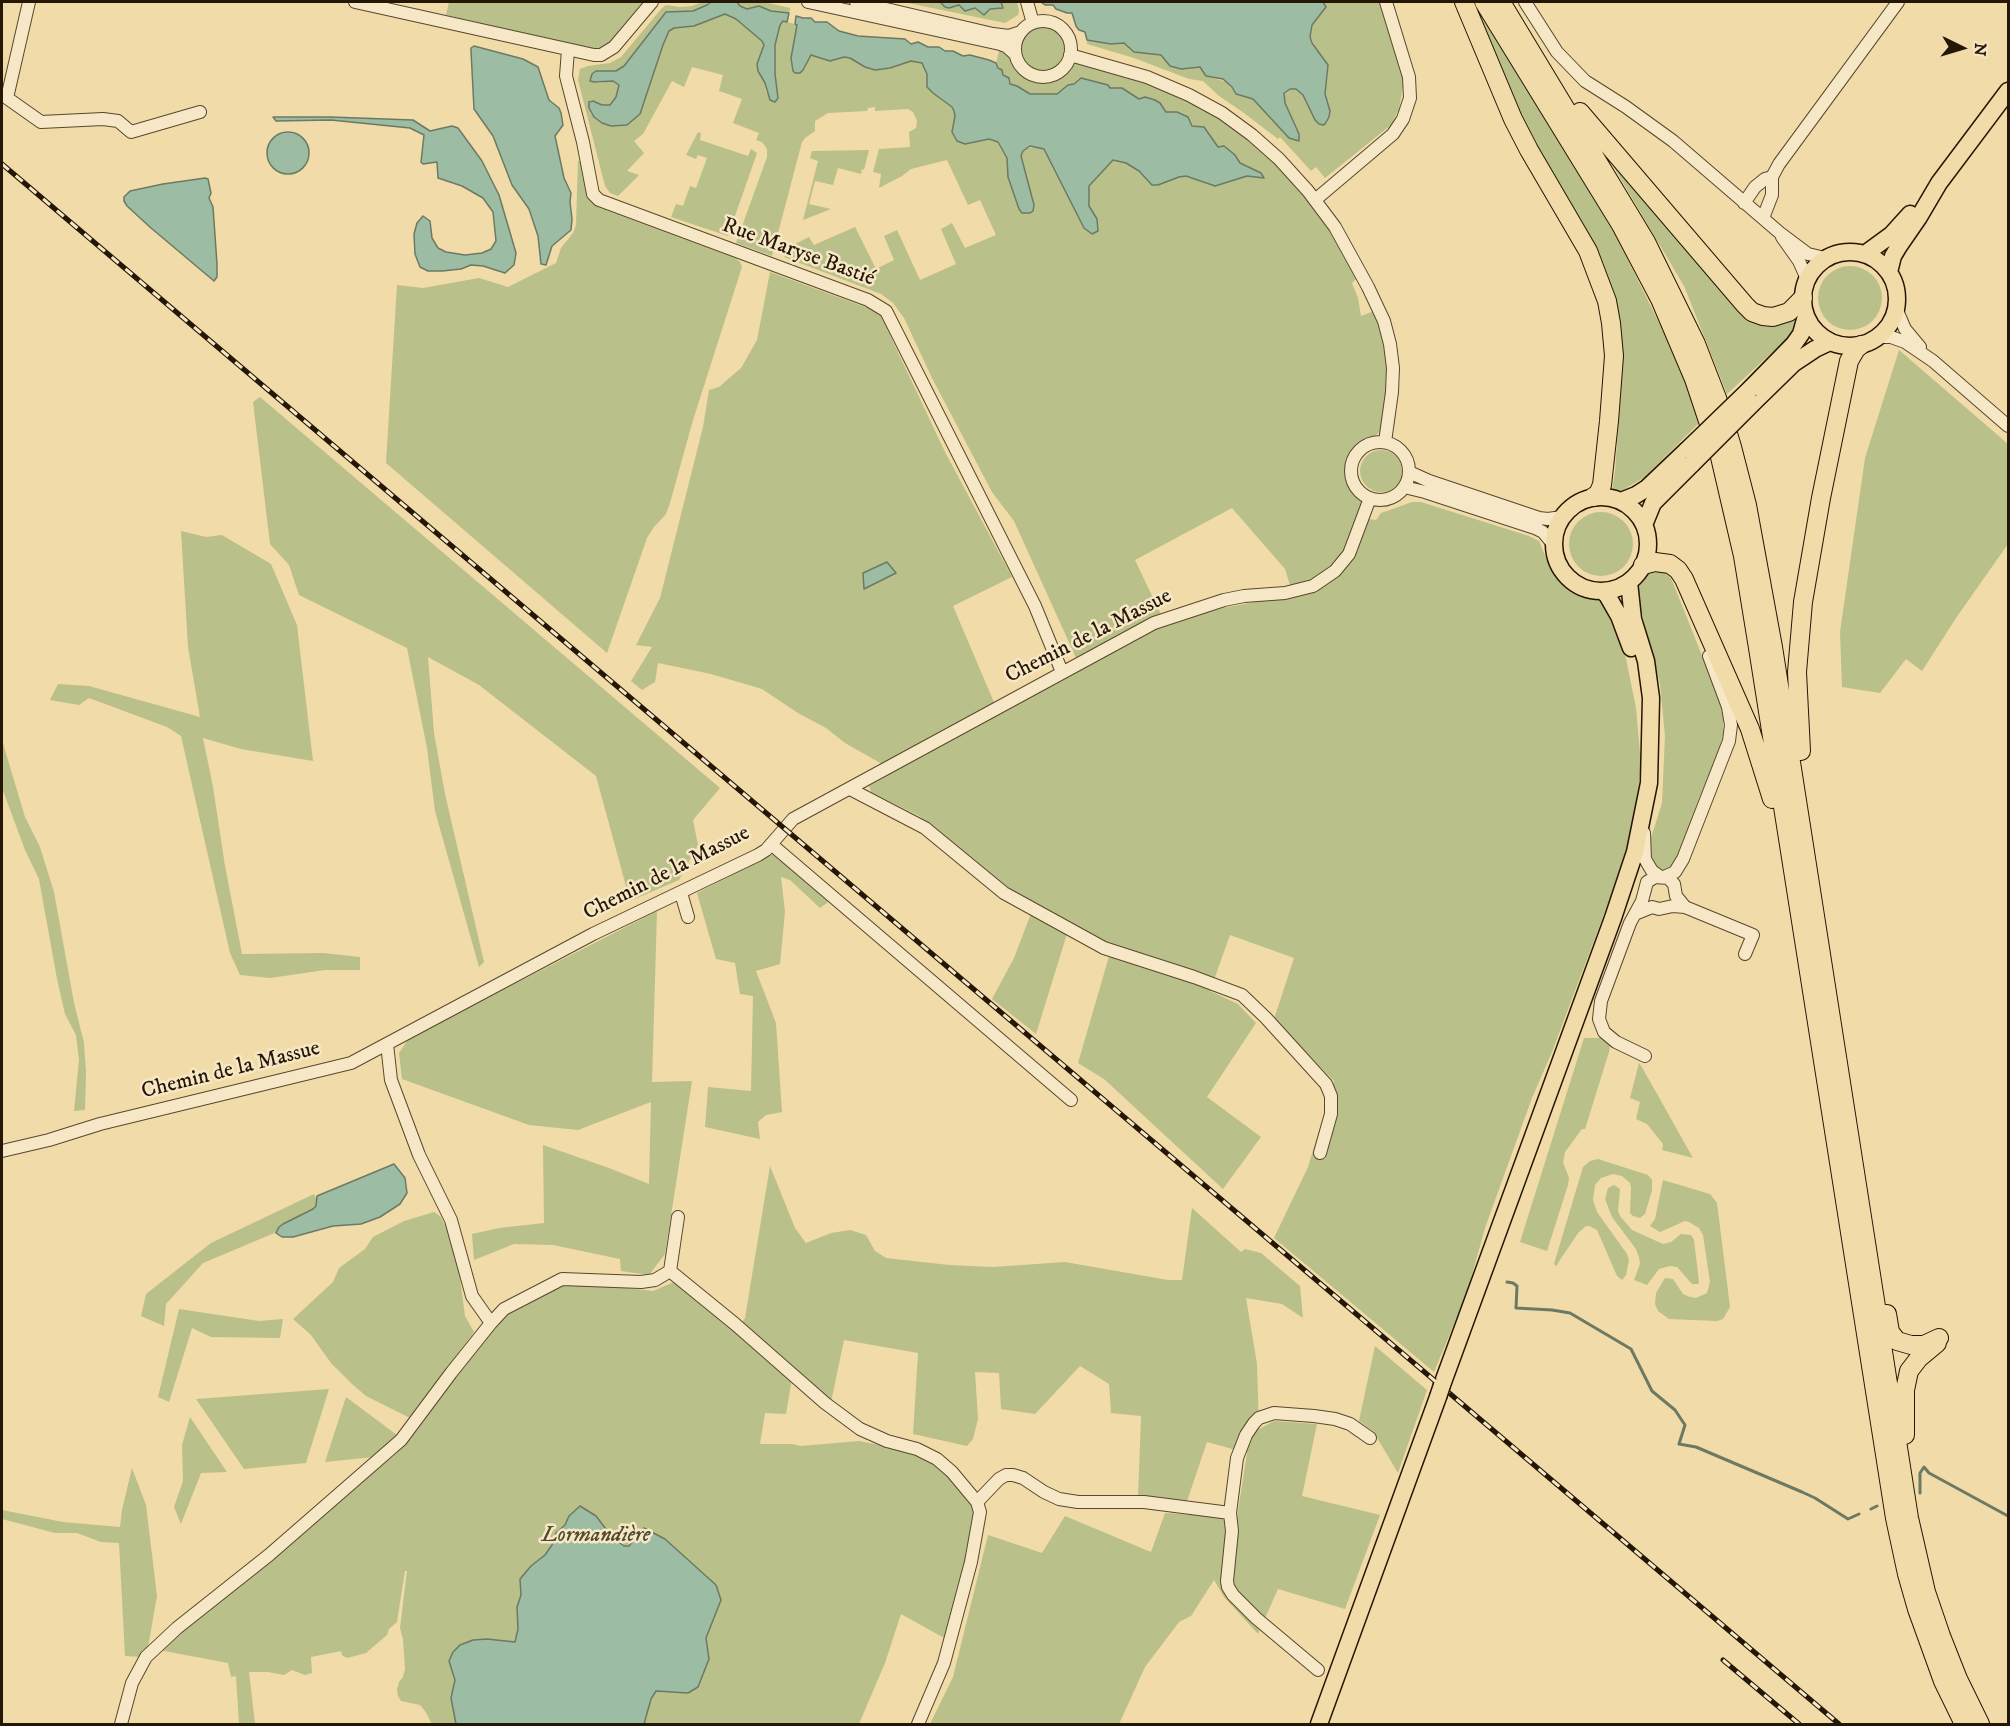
<!DOCTYPE html>
<html>
<head>
<meta charset="utf-8">
<style>
	body { margin:0 }
	#map { position:relative; width:2010px; height:1726px; overflow:hidden; background:#f1dba8; font-family:"IM FELL DW Pica",serif }
	canvas { display:block }
	.frame { position:absolute; inset:0; border:3px solid #251606; pointer-events:none }
	.north { position:absolute; left:1932px; top:18px; width:60px; height:60px; -webkit-text-stroke:4px #f6e8c6; paint-order:stroke; rotate:95deg; font-size:16px; font-weight:700; line-height:24px; text-align:center; color:#251606 }
	.north::after { content:''; display:block; margin:auto; width:21px; height:27px; background:#251606; clip-path:polygon(50% 0,100% 100%,50% 72%,0 100%) }
</style>
</head>
<body>
<div id="map">
<canvas width="2010" height="1726"></canvas>
<div class="frame"></div>
<div class="north">N</div>
</div>
<script>
const context = document.querySelector('canvas').getContext('2d');
context.lineJoin = 'round';
function fill(path, color) {
  context.fillStyle = color;
  context.fill(path, 'evenodd');
}
function shape(rows) {
  const path = new Path2D();
  for (const r of rows) {
    if (r.length === 3) {
      path.moveTo(r[0] + r[2], r[1]);
      path.arc(r[0], r[1], r[2], 0, 2 * Math.PI);
      continue;
    }
    path.moveTo(r[0], r[1]);
    for (let i = 2; i < r.length; i += 2) path.lineTo(r[i], r[i + 1]);
  }
  return path;
}
function stroke(path, color, width, dash) {
  context.strokeStyle = color;
  context.lineWidth = width;
  context.lineCap = dash ? 'butt' : 'round';
  context.setLineDash(dash || []);
  context.stroke(path);
}
function write(font, color, halo, rows, align = 'center') {
  context.font = font + ' "IM FELL DW Pica",serif';
  context.lineWidth = 5;
  context.setLineDash([]);
  context.textBaseline = 'middle';
  context.strokeStyle = halo;
  context.fillStyle = color;
  for (const [text, x, y, turn = 0] of rows) {
    context.save();
    context.translate(x, y);
    context.rotate((+turn || 0) * Math.PI / 180);
    context.textAlign = isNaN(turn) ? turn : align;
    if (halo) context.strokeText(text, 0, 0);
    context.fillText(text, 0, 0);
    context.restore();
  }
}
fill(shape([
	[449,2,645,2,611,44,601,49,592,50,446,15],
	[702,2,711,2,707,5,693,11,666,12,624,66,617,71,600,71,597,83,613,81,619,85,616,97,610,105,602,105,591,100,590,112,594,117,598,121,627,125,640,114,663,45,669,31,674,28,694,26,725,14,736,19,762,41,764,45,757,64,765,83,766,92,778,98,775,74,775,45,780,25,783,21,798,25,791,58,793,71,795,73,811,55,830,61,844,57,850,58,865,67,875,70,890,68,911,61,922,63,927,74,927,87,952,107,954,111,955,116,952,132,965,144,989,139,997,142,1007,158,1008,177,1019,209,1034,205,1021,156,1026,148,1039,147,1044,149,1047,154,1084,228,1097,219,1089,206,1089,187,1113,160,1126,163,1139,171,1152,184,1158,185,1179,177,1186,176,1210,185,1247,176,1255,176,1240,163,1238,158,1219,147,1214,141,1191,126,1190,121,1177,112,1166,112,1163,108,1139,99,1122,88,1110,88,1107,85,1078,79,1074,84,1068,85,1057,94,1035,95,1012,86,996,63,1000,47,1010,54,1024,75,1034,79,1045,80,1053,78,1073,64,1078,62,1146,81,1191,101,1239,131,1284,170,1326,222,1358,277,1352,283,1358,298,1361,316,1374,311,1380,326,1386,353,1388,376,1381,431,1356,450,1351,457,1349,469,1351,487,1361,501,1362,507,1359,515,1356,517,1376,520,1381,513,1387,511,1412,502,1421,502,1529,536,1539,541,1551,570,1564,585,1576,593,1593,597,1602,602,1625,654,1636,708,1641,765,1634,825,1616,882,1552,1052,1532,1098,1485,1228,1467,1293,1434,1372,1274,1238,1308,1167,1334,1081,1274,1019,1294,958,1230,935,1210,991,1238,1004,1256,1023,1207,1097,1261,1137,1223,1189,1104,1079,1078,1063,1112,946,1070,924,1036,1034,992,999,1014,958,1035,903,1010,889,919,816,871,792,869,786,887,776,882,764,845,743,826,728,798,713,762,689,711,674,658,663,655,682,642,690,631,681,652,647,636,645,660,598,703,427,709,390,719,387,741,368,757,340,770,272,879,312,945,452,1012,577,953,606,999,714,1081,669,1014,521,992,492,932,378,904,318,893,303,881,294,784,257,795,244,809,237,814,245,855,227,876,269,894,260,884,236,897,230,920,280,956,264,941,229,952,223,965,248,996,235,980,200,968,205,947,160,911,169,902,176,879,188,881,174,873,172,879,149,910,147,909,132,916,128,917,121,913,112,908,109,875,111,875,107,868,108,867,111,828,113,815,121,815,131,805,138,802,142,772,256,736,243,767,157,767,149,762,142,756,140,759,133,733,123,742,99,719,91,723,75,692,67,684,87,672,81,643,134,634,141,644,153,627,171,639,175,618,196,610,193,605,186,578,80,580,69,588,66,610,63,621,57,662,8,666,5,680,7,692,6],
	[1232,508,1285,569,1294,598,1260,601,1223,608,1165,623,1135,560],
	[737,2,764,2,790,8,789,13,771,11,762,7,747,9,740,6],
	[903,2,940,2,945,7,956,4,975,8,982,14,990,9,1003,8,1001,2,1017,2,1019,10,1018,15,1005,23],
	[1323,2,1380,2,1401,68,1403,86,1399,109,1391,125,1325,178,1316,167,1311,171,1280,137,1278,139,1244,113,1219,96,1203,81,1189,79,1134,58,1087,44,1087,40,1111,44,1124,43,1134,52,1161,55,1170,66,1181,69,1200,67,1206,76,1227,82,1238,95,1253,99,1289,137,1284,98,1284,93,1290,89,1296,89,1303,95,1315,120,1319,124,1323,125,1329,117,1330,111,1325,94,1328,71,1310,37,1311,25,1326,7],
	[1472,2,1474,2,1616,236,1675,355,1700,422,1645,477,1621,491,1612,491,1615,471,1623,359,1619,319,1535,148],
	[1042,49,22],
	[698,132,701,133,700,140,748,156,751,149,757,153,728,236,671,217,676,204,683,206,690,186,696,188,707,158,698,155,696,159,686,155],
	[1596,137,1748,315,1801,309,1793,333,1727,394,1684,286],
	[869,150,864,170,862,169,861,174,838,168,833,185,815,181,809,204,831,209,803,220,818,161,810,158,812,151],
	[578,161,580,161,587,191,595,204,600,208,735,258,740,262,742,267,693,420,670,503,666,514,654,527,647,538,607,653,386,463,397,285,423,288,479,278,508,287,556,263,561,248,573,233,576,225],
	[1850,298,32],
	[1899,350,2008,444,2008,544,1956,618,1922,671,1906,659,1880,693,1842,687,1840,632,1865,458],
	[260,397,720,788,693,820,698,845,679,880,630,901,596,776,479,685,428,657,434,733,445,794,484,962,479,967,435,811,427,748,407,648,299,595,289,565,270,544,253,402],
	[1381,471,21],
	[1601,544,32],
	[181,531,206,537,222,535,271,564,297,625,313,761,241,749,203,738,213,787,225,866,242,954,323,953,360,957,360,970,325,970,270,978,240,975,230,953,181,736,167,727,89,698,79,705,50,700,58,684,89,686,200,717,188,647],
	[1658,572,1665,573,1671,578,1717,693,1723,716,1723,734,1719,751,1698,801,1676,862,1672,868,1662,872,1656,869,1649,856,1650,841,1662,803,1665,736,1660,684,1638,598,1639,585,1642,579,1651,573],
	[2,740,25,817,40,847,54,892,74,1003,84,1043,86,1072,85,1110,74,1111,79,1060,76,1035,65,1014,57,979,39,879,25,850,2,788],
	[773,854,786,856,834,898,820,908,790,880,781,877,785,912,780,964,756,971,776,1023,782,1112,766,1115,758,1122,760,1139,705,1127,708,1087,751,1091,753,996,740,994,735,963,716,959,697,893],
	[657,911,652,1082,692,1081,665,1254,649,1275,621,1271,620,1259,553,1245,514,1244,474,1260,472,1234,499,1228,544,1223,543,1145,609,1168,649,1184,651,1102,578,1130,529,1125,402,1079,399,1053,409,1038],
	[1584,1038,1603,1038,1610,1046,1609,1052,1585,1129,1582,1129,1565,1152,1563,1162,1569,1178,1568,1185,1547,1251,1520,1242],
	[1639,1063,1643,1069,1693,1158,1662,1150,1663,1144,1647,1124,1636,1119,1640,1102,1630,1098],
	[1598,1159,1648,1175,1652,1180,1652,1190,1645,1214,1640,1218,1633,1216,1630,1213,1631,1188,1630,1183,1622,1176,1613,1174,1601,1178,1595,1185,1593,1200,1597,1212,1627,1254,1629,1260,1626,1275,1622,1280,1617,1276,1597,1230,1589,1226,1586,1226,1578,1233,1556,1266,1554,1264,1583,1167,1590,1161],
	[770,1166,795,1228,806,1243,831,1233,850,1230,866,1235,875,1251,886,1258,949,1265,993,1267,1065,1262,1168,1280,1182,1280,1192,1208,1241,1252,1245,1249,1261,1253,1300,1286,1303,1318,1282,1304,1246,1298,1257,1364,1259,1429,1274,1421,1317,1424,1302,1496,1380,1515,1345,1609,1278,1589,1258,1634,1224,1597,1214,1580,1191,1616,1179,1622,1145,1667,1119,1724,930,1724,953,1677,988,1535,1042,1553,1065,1516,1151,1552,1165,1513,1237,1518,1247,1453,1207,1442,1187,1501,1138,1497,1141,1416,1111,1413,1109,1384,1080,1366,1035,1414,1001,1409,999,1373,975,1372,978,1419,973,1439,967,1446,913,1434,918,1353,844,1340,831,1402,794,1367,786,1414,765,1413,760,1444,792,1444,801,1446,859,1441,911,1451,943,1468,973,1506,974,1513,973,1530,946,1639,901,1614,885,1663,859,1724,432,1724,425,1711,420,1705,401,1701,398,1696,397,1690,399,1682,403,1677,405,1669,403,1639,400,1628,406,1578,407,1571,405,1571,397,1622,389,1629,387,1635,366,1653,347,1658,342,1655,341,1651,311,1657,312,1673,305,1675,292,1670,284,1675,268,1672,249,1672,255,1724,239,1724,236,1676,231,1677,228,1663,159,1650,396,1454,508,1311,563,1284,611,1286,653,1291,674,1282,737,1331,745,1318],
	[1663,1180,1710,1194,1717,1203,1730,1307,1723,1319,1717,1321,1669,1319,1658,1311,1655,1304,1656,1293,1665,1278,1673,1279,1683,1294,1690,1297,1696,1298,1707,1293,1710,1282,1703,1235,1699,1228,1689,1222,1685,1221,1660,1232,1650,1226,1655,1219],
	[1614,1185,1620,1189,1618,1211,1620,1216,1632,1230,1663,1244,1671,1242,1681,1234,1691,1235,1694,1240,1699,1282,1698,1284,1692,1284,1677,1267,1670,1266,1659,1269,1647,1285,1634,1280,1640,1264,1639,1257,1636,1249,1612,1217,1605,1199,1608,1188],
	[314,1194,322,1213,203,1263,166,1304,164,1326,141,1316,146,1294,211,1243],
	[434,1212,441,1217,448,1232,459,1271,465,1316,474,1332,410,1418,366,1396,352,1384,331,1363,311,1335,293,1319,333,1282,339,1268,365,1249,373,1237,404,1221],
	[179,1309,259,1321,283,1319,280,1338,211,1337,192,1328,169,1402,158,1397],
	[1375,1346,1427,1390,1398,1473,1373,1431,1359,1421],
	[329,1389,306,1463,244,1469,196,1399],
	[346,1397,397,1435,374,1457,325,1462],
	[190,1417,227,1472,201,1473,181,1524,174,1507,183,1481,182,1445],
	[132,1468,146,1505,157,1596,148,1647,142,1657,125,1656,119,1543,101,1542,77,1533,55,1533,2,1519,2,1510,63,1522,120,1527,122,1510]
]), '#b9c089');
const water = shape([
	[711,2,737,2,740,6,747,9,759,6,771,11,789,13,787,22,783,21,780,25,775,45,775,74,778,98,775,102,770,100,765,83,758,71,757,64,764,45,762,41,736,19,725,14,694,26,674,28,669,31,663,45,640,114,627,125,611,126,602,123,594,117,589,108,589,102,593,101,602,105,610,105,616,97,619,85,613,81,594,82,590,81,592,74,596,71,616,71,624,66,666,12,693,11,707,5,711,2],
	[940,2,1001,2,1003,8,990,9,984,15,975,8,965,11,959,5,949,8,945,7,940,2],
	[1041,2,1323,2,1326,7,1312,25,1310,37,1312,43,1328,65,1325,94,1330,111,1329,117,1325,124,1323,125,1319,124,1315,120,1303,95,1296,89,1290,89,1284,93,1285,103,1299,134,1299,141,1289,138,1253,99,1236,94,1232,87,1223,79,1206,76,1200,67,1181,69,1170,66,1161,55,1134,52,1124,43,1111,44,1087,40,1085,32,1079,30,1076,26,1072,13,1067,13,1056,9,1053,5,1045,5,1041,2],
	[796,16,803,18,811,18,815,22,827,22,839,31,858,36,905,39,911,44,918,42,928,47,939,47,945,51,953,51,963,56,970,55,989,60,996,63,998,68,1002,70,1003,75,1009,78,1010,84,1017,86,1030,94,1057,94,1068,85,1074,84,1081,78,1108,85,1110,88,1122,88,1139,99,1145,97,1155,100,1160,103,1166,112,1177,112,1188,117,1192,126,1204,127,1218,147,1224,146,1235,155,1240,163,1261,173,1264,178,1247,176,1215,186,1186,176,1179,177,1158,185,1152,185,1139,171,1126,163,1113,160,1089,186,1089,206,1097,219,1098,231,1092,234,1084,228,1044,149,1030,146,1023,151,1021,156,1034,205,1033,211,1030,213,1022,213,1019,209,1008,177,1007,158,998,142,989,139,965,144,957,141,952,132,955,116,954,111,952,107,933,93,927,87,927,74,922,63,911,61,890,68,875,70,865,67,850,58,844,57,830,61,811,55,803,70,800,73,795,73,793,71,791,58,797,25,795,24,796,16],
	[474,46,523,59,538,67,549,100,559,108,561,113,563,125,555,136,564,178,571,193,570,202,572,219,571,230,552,246,546,265,541,264,538,236,529,209,512,185,493,136,474,109,471,51,471,48,474,46],
	[273,117,330,117,413,120,430,131,452,126,458,128,482,161,499,195,516,253,514,265,505,273,483,266,471,265,461,269,442,271,428,271,420,267,415,254,414,234,417,223,423,216,430,221,432,238,438,248,446,252,465,255,482,253,491,249,496,241,493,212,483,198,462,186,438,178,437,162,423,164,421,162,424,135,410,128,331,120,276,121,273,117],
	[288,153,21],
	[205,178,208,179,211,193,209,198,213,207,217,264,217,277,214,281,151,228,127,206,124,201,124,197,130,191,163,184,205,178],
	[887,562,896,573,864,589,863,573,887,562],
	[394,1164,405,1178,407,1193,400,1204,380,1217,361,1224,333,1226,293,1237,282,1237,276,1233,279,1227,283,1224,313,1209,316,1206,317,1196,394,1164],
	[580,1506,596,1516,612,1537,624,1546,629,1546,644,1528,665,1539,716,1585,721,1600,706,1638,709,1659,698,1687,688,1693,656,1691,651,1699,644,1724,456,1724,451,1698,455,1680,449,1661,453,1652,460,1645,473,1640,487,1639,515,1642,518,1629,517,1607,521,1595,520,1579,531,1566,545,1555,552,1545,556,1533,565,1525,569,1516,580,1506]
]);
fill(water, '#9cbca3');
stroke(water, '#6c7a64', 1.5);
stroke(shape([
	[1507,1282,1513,1283,1517,1286,1516,1308,1552,1310,1570,1313,1631,1349,1652,1391,1675,1410,1685,1425,1679,1444,1696,1447,1802,1492,1815,1498,1848,1519,1859,1514],
	[1920,1493,1920,1473,1924,1467,1929,1473,2008,1516],
	[1871,1509,1877,1506]
]), '#6c7a64', 3);
const minor = shape([
	[29,2,7,98,41,122,103,119,118,121,131,132,200,112],
	[355,2,594,55,601,55,614,47,652,2],
	[808,2,1000,44,1006,46,1015,54],
	[856,2,993,34,1009,36,1021,32],
	[1027,2,1033,23],
	[1525,2,1557,52,1585,81,1626,107,1673,141,1780,233,1808,254,1825,258],
	[1043,49,28],
	[568,50,566,76,583,142,593,194,599,200,868,300,886,311,1035,606,1062,672],
	[1070,55,1147,77,1189,95,1222,113,1252,135,1279,159,1308,191,1335,227,1368,287,1384,321,1390,344,1393,368,1392,392,1385,442],
	[1315,200,1393,134,1403,119,1410,98,1409,77,1386,2],
	[1744,203,1755,187,1765,179,1772,177],
	[1763,218,1772,195,1772,177,1779,164,1898,2],
	[1782,237,1799,261,1807,279],
	[1896,308,1905,329,1920,347],
	[1878,337,1891,337,1905,342,1933,361,2008,426],
	[1380,471,29],
	[1409,472,1429,481,1539,518,1548,519,1562,517],
	[1404,487,1425,492,1535,528,1543,532,1553,544],
	[850,789,925,828,1004,893,1104,948,1194,977,1242,995,1266,1018,1326,1084,1331,1096,1331,1114,1320,1153],
	[1644,833,1645,859,1652,871,1659,876],
	[771,844,1071,1100],
	[1664,877,1675,872,1683,859,1729,741,1731,725,1728,707,1709,656],
	[681,893,688,917],
	[1635,914,1652,907,1659,909,1673,906,1685,907,1753,935,1745,954],
	[387,1044,391,1080,419,1155,451,1220,472,1296,491,1323],
	[1645,1056,1616,1042,1604,1032,1599,1019,1601,1001,1630,923,1642,901,1647,882,1655,877,1668,878,1674,884,1676,896,1685,907],
	[2,1151,49,1140,100,1124,351,1063,593,934,758,855,766,850,793,819,1154,623,1224,600,1244,596,1285,593,1313,586,1335,571,1349,554,1370,498],
	[670,1271,678,1217],
	[977,1502,999,1479,1006,1475,1013,1475,1023,1478,1044,1492,1059,1499,1078,1502,1144,1502,1230,1513],
	[1318,1670,1256,1618,1233,1595,1228,1587,1227,1581,1232,1531,1230,1513,1237,1458,1246,1435,1254,1423,1259,1418,1274,1413,1314,1416,1335,1419,1350,1424,1370,1438],
	[121,1724,132,1683,146,1657,177,1628,269,1555,401,1440,451,1373,491,1323,504,1309,562,1279,641,1282,655,1280,670,1271,735,1324,825,1403,860,1429,887,1441,917,1449,937,1459,952,1472,977,1502,980,1512,971,1562,944,1663,918,1724]
]);
const major = shape([
	[1850,299,47],
	[1865,254,1891,235,1910,214],
	[1889,272,1893,256,1899,246,1919,217,1939,183,2008,91],
	[1750,389,1794,344,1801,334,1806,316],
	[1753,403,1794,363,1815,349,1830,342],
	[1601,544,47],
	[1621,501,1636,495,1647,488,1687,450],
	[1644,525,1653,503,1692,464],
	[1602,591,1607,595,1619,616,1631,648],
	[1442,1385,1613,918,1635,852,1649,783,1651,698,1646,661,1633,619,1629,582],
	[1319,1724,1438,1397]
]);
const highway = shape([
	[1464,2,1513,119,1529,150,1588,251,1607,301,1611,323,1614,356,1609,421,1602,485,1598,494,1593,497],
	[1484,2,1621,225,1660,299,1694,379,1720,457,1743,556,1758,648,1895,1518,1907,1574,1917,1609,1943,1681,1964,1724],
	[1501,2,1646,242,1696,344,1717,398,1732,447,1747,505,1773,647,1909,1518,1926,1592,1941,1636,1958,1679,1980,1724],
	[1580,112,1745,305,1752,312,1763,316,1773,317,1789,312,1803,298],
	[1643,565,1655,562,1670,564,1678,570,1684,579,1750,729,1772,799],
	[1801,751,1797,672,1803,602,1821,498,1849,361,1856,349,1861,345],
	[1887,1314,1890,1332,1897,1341,1911,1345,1924,1345,1939,1338],
	[1905,1435,1905,1390,1909,1371,1919,1358,1937,1343]
]);
stroke(minor, '#58472e', 14);
stroke(major, '#251606', 19);
stroke(highway, '#251606', 20);
stroke(minor, '#f6e8c6', 12);
stroke(major, '#f1dba8', 16);
stroke(highway, '#f1dba8', 18);
const rail = shape([
	[2,164,1839,1724],
	[1723,1660,1799,1724]
]);
stroke(rail, '#251606', 5);
stroke(rail, '#f6e8c6', 3, [9]);
const majorBridge = shape([
	[1687,450,1750,389],
	[1692,464,1753,403],
	[1438,1397,1442,1385]
]);
stroke(majorBridge, '#251606', 19, []);
stroke(majorBridge, '#f1dba8', 16);
write('22px', '#251606', '#f6e8c6', [
	["Rue Maryse Bastié",798,253,20],
	["Chemin de la Massue",1089,637,-27],
	["Chemin de la Massue",667,874,-27],
	["Chemin de la Massue",231,1071,-14]
]);
write('italic 22px', '#51492d', '#f6e8c6', [
	["Lormandière",596,1536]
]);
</script>
</body>
</html>
